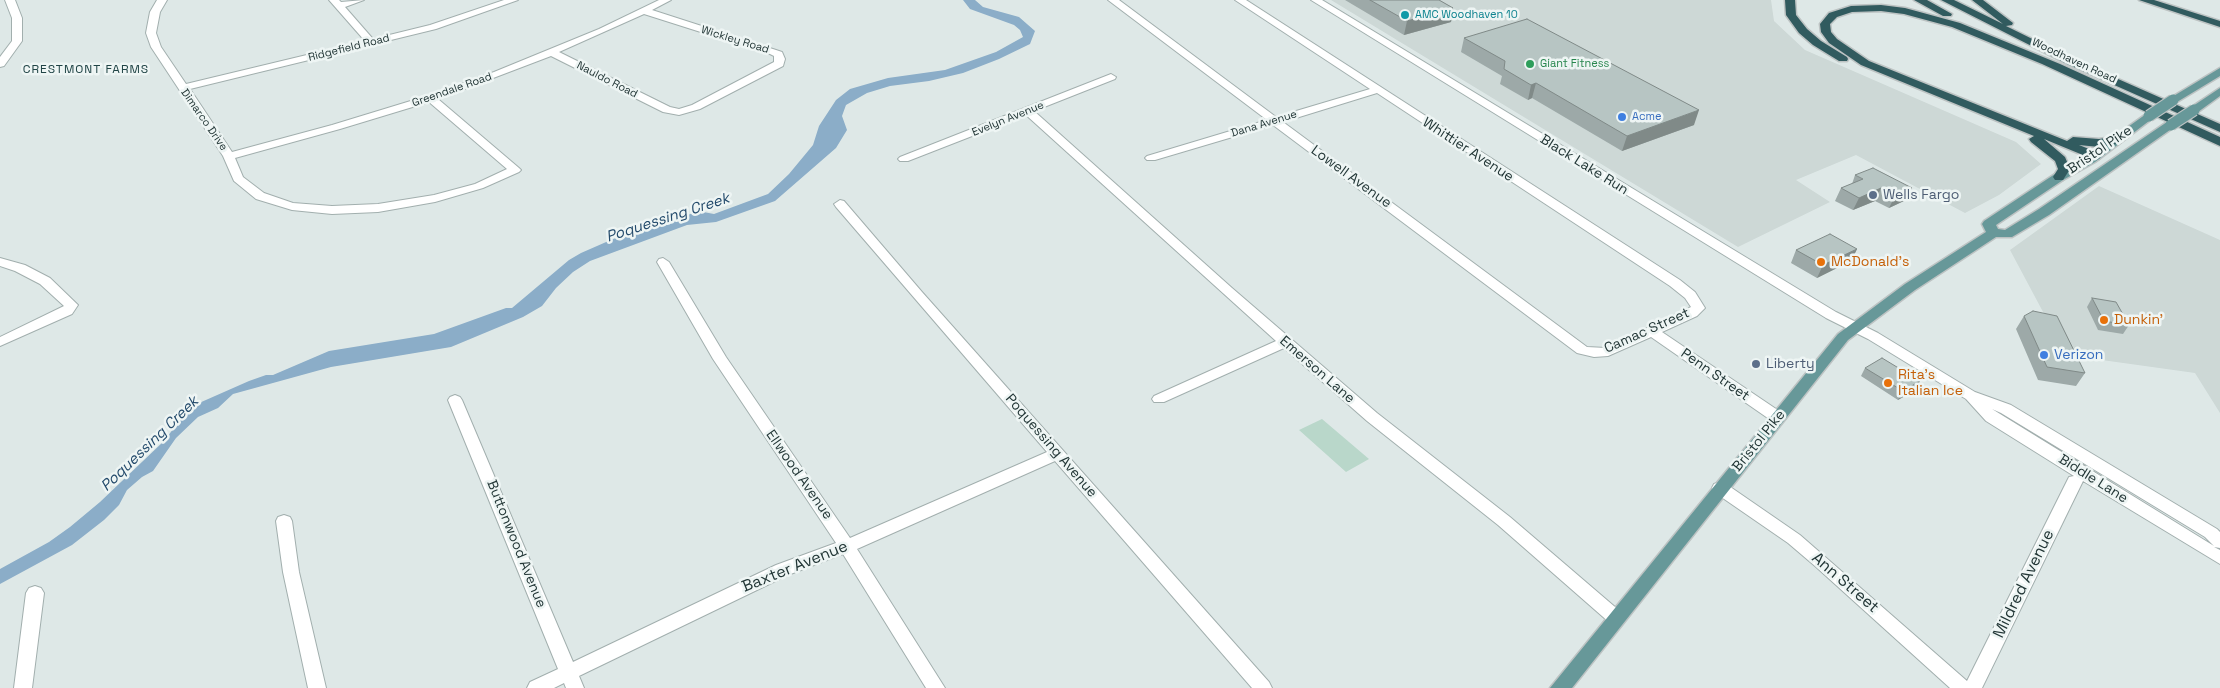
<!DOCTYPE html>
<html>
<head>
<meta charset="utf-8">
<style>
	body { margin:0 }
	canvas { display:block; background:#dee8e7 }
</style>
</head>
<body>
<canvas width="2220" height="688"></canvas>
<script>
const context = document.querySelector('canvas').getContext('2d');
context.lineJoin = 'round';
function fill(path, color) {
  context.fillStyle = color;
  context.fill(path, 'evenodd');
}
function shape(rows) {
  const path = new Path2D();
  for (const r of rows) {
    path.moveTo(r[0], r[1]);
    for (let i = 2; i < r.length; i += 2) path.lineTo(r[i], r[i + 1]);
  }
  return path;
}
function stroke(path, color, width, dash) {
  context.strokeStyle = color;
  context.lineWidth = width;
  context.lineCap = dash ? 'butt' : 'round';
  context.setLineDash(dash || []);
  context.stroke(path);
}
function write(font, color, halo, rows, align = 'center') {
  context.font = font + ' "Space Grotesk",sans-serif';
  context.lineWidth = 5;
  context.setLineDash([]);
  context.textBaseline = 'middle';
  context.strokeStyle = halo;
  context.fillStyle = color;
  for (const [text, x, y, turn = 0] of rows) {
    context.save();
    context.translate(x, y);
    context.rotate((+turn || 0) * Math.PI / 180);
    context.textAlign = isNaN(turn) ? turn : align;
    if (halo) context.strokeText(text, 0, 0);
    context.fillText(text, 0, 0);
    context.restore();
  }
}
fill(shape([
	[1331,0,1771,0,1774,21,1805,50,2016,142,2041,164,1999,195,1965,213,1856,155,1796,180,1830,202,1738,247],
	[2099,186,2220,240,2220,413,2195,373,2066,355,2010,250]
]), '#cdd8d6');
fill(shape([
	[1322,419,1369,459,1346,472,1299,430]
]), '#b9d7ca');
fill(shape([
	[963,0,975,0,983,7,1019,17,1035,31,1030,44,999,59,963,73,929,81,890,86,867,93,846,105,842,116,847,130,836,148,775,201,716,222,687,225,590,261,573,272,556,288,542,306,523,317,451,347,331,367,233,394,218,408,198,417,176,438,153,471,142,477,127,490,119,505,104,520,72,545,0,584,0,569,49,542,70,527,100,502,164,441,190,407,249,381,266,375,273,375,329,351,434,334,506,308,512,308,569,260,581,253,613,239,665,224,698,211,714,214,768,194,789,174,813,145,819,126,836,100,850,89,888,78,945,70,996,52,1023,37,1020,30,1014,25,970,9]
]), '#8badc8');
const street = shape([
	[5,0,15,0,22,18,22,41,4,66,0,67,0,57,12,41,12,18,5,0],
	[157,0,167,0,160,12,156,33,161,47,186,84,365,41,329,0,339,0,341,2,364,0,345,7,373,39,430,25,504,0,518,0,436,29,190,89,232,152,332,125,427,96,494,72,599,29,659,0,671,0,652,10,776,50,782,52,785,59,783,66,700,109,679,115,663,112,551,56,438,99,519,168,521,170,519,172,483,188,435,202,378,212,332,214,292,210,256,199,234,181,223,156,151,47,146,33,150,12,157,0],
	[644,14,770,54,774,56,774,62,692,105,679,109,670,107,559,52,644,14],
	[429,102,507,169,475,184,434,195,378,204,332,206,293,203,264,193,243,177,235,158,340,129,429,102],
	[1108,0,1119,0,1276,117,1370,89,1235,0,1246,0,1680,280,1695,292,1705,308,1697,316,1662,332,1782,413,1784,417,1782,421,1772,421,1651,337,1608,356,1594,357,1577,353,1273,125,1155,160,1147,160,1145,158,1147,156,1267,120,1108,0],
	[1377,93,1670,286,1685,298,1691,307,1606,348,1587,347,1283,122,1377,93],
	[1311,0,1322,0,1836,312,1878,333,1975,392,2011,405,2217,529,2220,532,2220,548,2214,547,2220,550,2220,564,2083,481,1982,688,1950,688,1815,566,1788,543,1714,492,1712,488,1714,484,1720,482,1726,484,1800,535,1967,681,2069,477,2074,476,1986,421,1966,399,1868,339,1826,318,1311,0],
	[1992,409,2001,413,2205,537,2214,546,1992,409],
	[1111,74,1116,77,1115,79,1034,111,1232,288,1377,413,1510,517,1622,613,1625,618,1622,623,1616,625,1610,623,1498,525,1367,421,1284,348,1164,402,1154,402,1152,399,1154,396,1276,341,1026,115,908,161,900,161,898,159,900,157,1111,74],
	[840,200,844,201,922,292,1269,682,1272,688,1252,688,1055,461,857,549,945,688,926,688,843,554,788,575,579,676,584,688,566,688,564,683,554,688,527,688,530,682,558,669,448,400,450,397,455,395,460,397,462,400,573,662,776,565,836,543,713,359,657,262,659,259,663,258,669,262,726,357,850,538,1047,452,836,207,834,204,840,200],
	[0,258,25,265,50,278,78,305,72,314,0,346,0,337,64,306,40,284,15,271,0,266,0,258],
	[284,515,290,517,292,521,299,572,326,688,308,688,283,572,276,521,278,517,284,515],
	[35,586,41,588,44,593,32,688,14,688,26,593,29,588,35,586]
]);
const primary = shape([
	[2220,68,2220,76,2177,102,2173,103,2167,100,2220,68],
	[2220,88,2220,96,2198,112,2190,112,2188,110,2190,108,2220,88],
	[2149,112,2155,116,2153,118,2095,162,2063,180,1996,225,1998,229,2005,230,2039,209,2167,122,2175,122,2177,125,2049,215,2012,237,1996,237,1915,290,1848,340,1572,688,1550,688,1838,334,1905,284,1986,232,1982,224,1984,221,2055,174,2087,156,2149,112]
]);
const highway = shape([
	[1785,0,1795,0,1796,15,1807,29,1821,41,1847,57,1848,59,1847,61,1839,61,1813,45,1799,33,1786,15,1785,0],
	[1914,0,1927,0,1952,14,1951,16,1943,16,1914,0],
	[1941,0,1954,0,2003,24,1972,0,1983,0,2013,23,2012,25,2006,26,2075,60,2220,124,2220,132,2067,64,1941,0],
	[2139,0,2154,0,2220,21,2220,27,2139,0],
	[1881,5,1905,8,1960,23,2060,64,2220,137,2220,146,2042,64,1952,27,1904,14,1881,11,1852,12,1837,17,1830,24,1831,32,1837,39,1869,61,2067,141,2073,137,2099,139,2113,137,2119,141,2117,144,2099,147,2079,145,2099,153,2101,156,2099,159,2095,160,2044,139,2065,157,2070,169,2063,180,2055,180,2053,177,2058,169,2055,161,2031,142,2029,139,2034,136,1861,65,1829,43,1821,32,1820,24,1829,13,1851,6,1881,5]
]);
stroke(street, '#a2afae', 2);
stroke(primary, '#bdc3c3', 3);
stroke(highway, '#bdc3c3', 3);
fill(street, '#fff');
fill(primary, '#679899');
fill(highway, '#315b5f');
const primaryBridge = shape([
	[2149,116,2173,100],
	[2171,125,2194,110]
]);
stroke(primaryBridge, '#bdc3c3', 13, []);
stroke(primaryBridge, '#679899', 11);
fill(shape([
	[1345,0,1439,0,1453,8,1451,22,1404,35],
	[1464,38,1694,125,1622,151,1532,98,1528,100,1500,84,1502,76,1461,52],
	[1855,175,1906,200,1889,208,1875,201,1853,210,1835,201,1841,188,1852,184],
	[1857,249,1851,261,1817,278,1791,263,1796,250],
	[2092,298,2129,325,2123,334,2098,330,2087,307],
	[2024,316,2085,373,2076,386,2038,380,2016,329],
	[1865,368,1920,381,1915,390,1898,400,1861,376]
]), '#9da9a8');
fill(shape([
	[1453,8,1451,22,1404,35,1407,21],
	[1536,83,1532,98,1528,100,1531,85],
	[1699,110,1694,125,1622,151,1627,136],
	[1881,188,1875,201,1853,210,1859,198],
	[1912,188,1906,200,1889,208,1895,196],
	[1857,249,1851,261,1817,278,1823,265],
	[1920,381,1915,390,1898,400,1903,391]
]), '#808a88');
const building = shape([
	[1370,0,1439,0,1453,8,1407,21,1370,0],
	[1527,19,1699,110,1627,136,1536,83,1531,85,1504,69,1505,61,1464,38,1527,19],
	[1873,168,1912,188,1895,196,1881,188,1859,198,1841,188,1863,179,1855,175,1873,168],
	[1830,234,1857,249,1823,265,1796,250,1830,234],
	[2092,298,2116,302,2129,325,2104,321,2092,298],
	[2033,311,2057,316,2085,373,2047,367,2024,316,2033,311],
	[1882,358,1920,381,1903,391,1865,368,1882,358]
]);
fill(building, '#b7c5c3');
stroke(building, '#808a88', 1);
for (const [x, y, r, color] of [
	[1405,15,5,"#0f9aa8"],
	[1530,64,5,"#2e9e5b"],
	[1622,117,5,"#3f7fe0"],
	[1873,195,5,"#5c6f8a"],
	[1821,262,5,"#e8710a"],
	[2104,320,5,"#e8710a"],
	[2044,355,5,"#3f7fe0"],
	[1756,364,5,"#5c6f8a"],
	[1888,383,5,"#e8710a"]
]) {
  const dot = new Path2D();
  dot.arc(x, y, r, 0, 2 * Math.PI);
  context.fillStyle = color;
  context.fill(dot);
  stroke(dot, '#eef5f4', 2);
}
write('11px', '#0d838f', '#eef5f4', [
	["AMC Woodhaven 10",1415,15]
], 'left');
write('11px', '#223636', '#eef5f4', [
	["Wickley Road",735,40,17],
	["Ridgefield Road",349,48,-14],
	["Woodhaven Road",2074,61,25],
	["Nauldo Road",607,80,27],
	["Greendale Road",452,90,-19],
	["Evelyn Avenue",1008,119,-22],
	["Dimarco Drive",204,120,55],
	["Dana Avenue",1264,124,-17]
]);
write('11px', '#27864d', '#eef5f4', [
	["Giant Fitness",1540,64]
], 'left');
write('11px', '#366cbe', '#eef5f4', [
	["Acme",1632,117]
], 'left');
context.letterSpacing = '1px';
write('12px', '#204446', '#eef5f4', [
	["CRESTMONT FARMS",86,70]
]);
context.letterSpacing = '0px';
write('14px', '#223636', '#eef5f4', [
	["Whittier Avenue",1468,150,33],
	["Bristol Pike",2100,150,-34],
	["Black Lake Run",1584,165,32],
	["Lowell Avenue",1351,177,36],
	["Camac Street",1647,331,-24],
	["Emerson Lane",1317,370,41],
	["Penn Street",1715,375,35],
	["Bristol Pike",1759,441,-51],
	["Poquessing Avenue",1051,446,49],
	["Ellwood Avenue",799,475,55],
	["Biddle Lane",2093,479,32],
	["Buttonwood Avenue",516,544,68]
]);
write('14px', '#4e5e75', '#eef5f4', [
	["Wells Fargo",1883,195],
	["Liberty",1766,364]
], 'left');
write('14px', '#c56008', '#eef5f4', [
	["McDonald's",1831,262],
	["Dunkin'",2114,320],
	["Rita's",1898,375],
	["Italian Ice",1898,391]
], 'left');
write('14px', '#366cbe', '#eef5f4', [
	["Verizon",2054,355]
], 'left');
write('italic 15px', '#234a6b', '#eef5f4', [
	["Poquessing Creek",668,218,-18],
	["Poquessing Creek",150,444,-44]
]);
write('16px', '#223636', '#eef5f4', [
	["Baxter Avenue",795,567,-22],
	["Ann Street",1845,583,41],
	["Mildred Avenue",2024,584,-64]
]);
</script>
</body>
</html>
